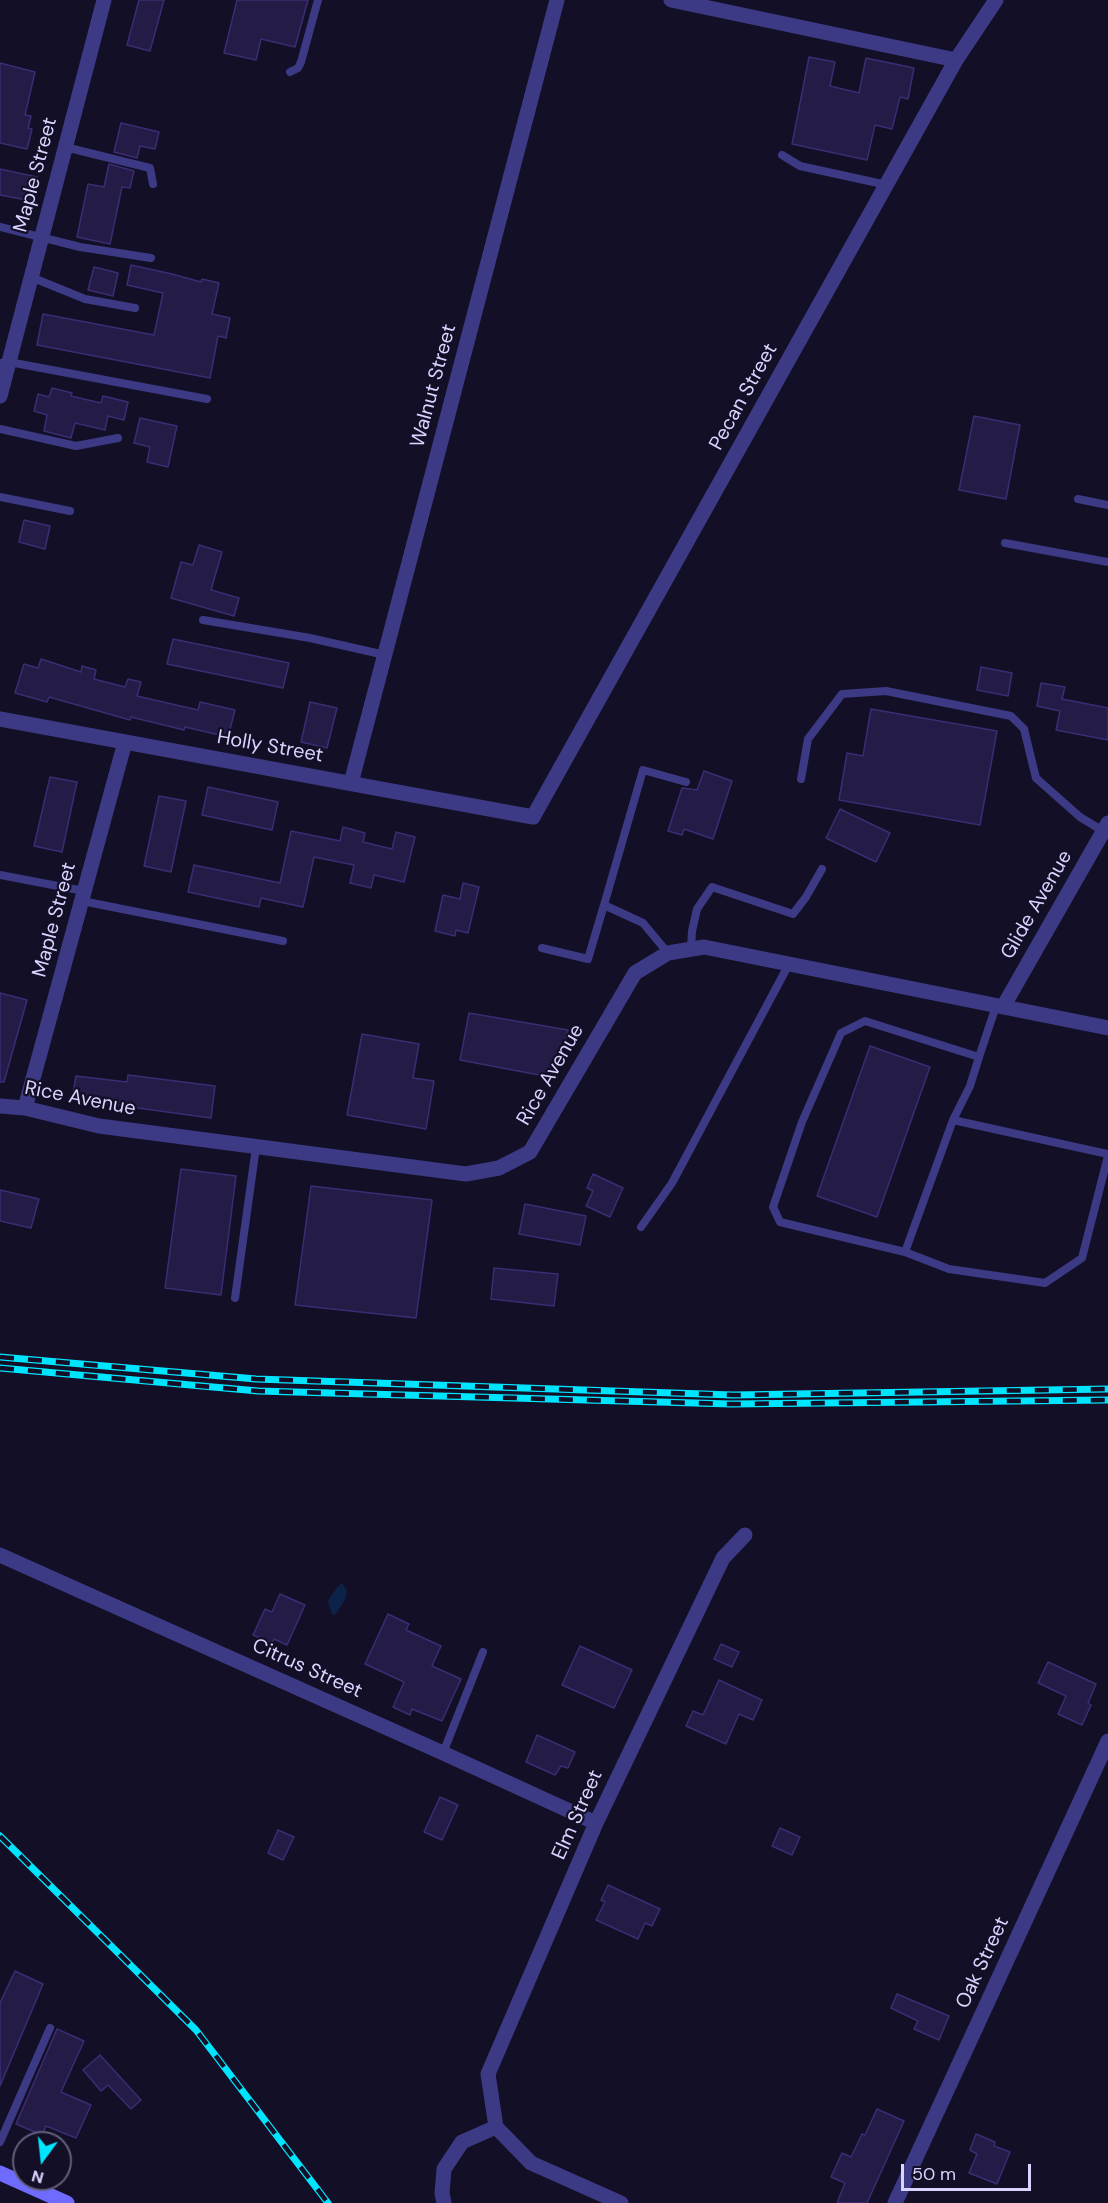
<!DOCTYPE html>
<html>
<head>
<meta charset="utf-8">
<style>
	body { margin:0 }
	#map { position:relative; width:1108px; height:2203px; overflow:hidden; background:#130f26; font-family:"DM Sans",sans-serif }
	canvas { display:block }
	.north { position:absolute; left:12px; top:2131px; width:60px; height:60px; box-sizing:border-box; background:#130f26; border:2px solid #625e7d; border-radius:50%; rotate:195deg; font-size:16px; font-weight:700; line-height:24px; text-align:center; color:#d9d4ff }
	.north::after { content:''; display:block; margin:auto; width:21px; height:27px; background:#00e5ff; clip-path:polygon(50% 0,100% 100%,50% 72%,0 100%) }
	.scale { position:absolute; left:901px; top:2164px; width:130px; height:27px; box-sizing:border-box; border:3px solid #d9d4ff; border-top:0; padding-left:8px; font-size:18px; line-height:21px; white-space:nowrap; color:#d9d4ff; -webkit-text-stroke:4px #130f26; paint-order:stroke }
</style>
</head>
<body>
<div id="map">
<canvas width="1108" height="2203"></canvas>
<div class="north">N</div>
<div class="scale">50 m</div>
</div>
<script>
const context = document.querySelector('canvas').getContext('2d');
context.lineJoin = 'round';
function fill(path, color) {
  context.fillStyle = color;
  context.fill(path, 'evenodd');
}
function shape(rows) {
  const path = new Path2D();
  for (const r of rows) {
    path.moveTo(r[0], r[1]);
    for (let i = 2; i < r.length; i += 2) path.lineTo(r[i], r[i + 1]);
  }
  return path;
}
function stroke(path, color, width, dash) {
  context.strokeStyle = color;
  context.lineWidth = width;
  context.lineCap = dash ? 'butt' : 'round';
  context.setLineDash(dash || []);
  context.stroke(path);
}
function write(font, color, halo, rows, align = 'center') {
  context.font = font + ' "DM Sans",sans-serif';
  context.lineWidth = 4.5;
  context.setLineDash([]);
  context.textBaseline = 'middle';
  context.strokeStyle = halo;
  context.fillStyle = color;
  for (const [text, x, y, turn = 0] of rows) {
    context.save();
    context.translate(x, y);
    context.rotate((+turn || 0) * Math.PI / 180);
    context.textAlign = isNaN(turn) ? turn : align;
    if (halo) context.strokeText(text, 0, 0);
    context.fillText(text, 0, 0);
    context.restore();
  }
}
fill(shape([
	[342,1583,347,1591,345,1600,336,1614,332,1615,328,1601,336,1588]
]), '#0c2248');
const building = shape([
	[139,0,164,0,150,51,127,45,139,0],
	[237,0,308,0,295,47,261,39,256,60,224,53,237,0],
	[809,57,835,62,830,86,859,93,866,58,914,68,908,99,900,97,892,129,875,125,867,160,792,144,809,57],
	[0,63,35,72,25,115,31,116,28,128,32,129,27,149,0,143,0,63],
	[121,123,159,132,155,149,140,146,137,158,114,152,121,123],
	[109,164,134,171,130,188,122,187,110,244,77,237,88,184,104,187,109,164],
	[0,169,37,177,32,201,0,195,0,169],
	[131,265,172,274,201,282,202,279,219,283,212,314,230,318,226,338,218,336,210,378,37,345,43,314,154,335,163,293,127,285,131,265],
	[94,267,118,273,113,296,88,290,94,267],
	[52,388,72,393,71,396,101,403,103,396,128,402,124,420,108,416,105,430,75,423,71,438,44,431,47,415,34,411,38,394,49,397,52,388],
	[974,416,1020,425,1006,499,959,490,974,416],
	[140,418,177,426,168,467,147,462,150,447,134,443,140,418],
	[24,520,50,526,45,549,19,542,24,520],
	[199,545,222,552,211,590,239,598,234,616,171,598,181,562,193,565,199,545],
	[173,639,289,663,283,688,167,664,173,639],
	[41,659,81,672,82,666,96,670,94,679,125,687,128,679,141,682,137,696,198,710,200,702,235,710,228,737,185,727,184,730,131,717,130,720,49,697,47,702,15,693,24,664,38,668,41,659],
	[981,667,1012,673,1008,696,977,690,981,667],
	[1041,683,1065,687,1062,699,1108,708,1108,740,1056,730,1060,711,1037,706,1041,683],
	[310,702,337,708,327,748,301,742,310,702],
	[871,709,997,731,980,825,839,800,847,753,863,756,871,709],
	[704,771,732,781,713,839,684,829,682,835,668,831,682,788,697,790,704,771],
	[50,777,77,782,62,852,34,846,50,777],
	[208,787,278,802,272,830,202,815,208,787],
	[159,796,186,801,171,872,144,866,159,796],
	[840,809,890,833,876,862,826,838,840,809],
	[343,827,365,833,363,842,392,849,396,832,415,837,404,882,374,875,371,888,350,883,354,865,314,857,303,907,261,898,259,907,188,892,194,865,280,883,291,831,340,841,343,827],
	[463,883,479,887,468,933,456,930,455,936,435,931,443,895,460,899,463,883],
	[0,993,27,1000,4,1082,0,1082,0,993],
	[469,1013,568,1030,555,1078,460,1060,469,1013],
	[362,1034,419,1044,413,1078,434,1081,426,1129,347,1115,362,1034],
	[870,1046,930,1067,877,1217,817,1196,870,1046],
	[128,1075,215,1086,211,1118,72,1099,76,1076,127,1082,128,1075],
	[181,1169,236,1176,221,1295,165,1288,181,1169],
	[593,1174,623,1188,610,1217,586,1206,593,1191,587,1188,593,1174],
	[311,1186,432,1200,416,1318,295,1305,311,1186],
	[0,1190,39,1199,31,1228,0,1221,0,1190],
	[525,1204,586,1216,580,1245,519,1234,525,1204],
	[494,1268,558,1274,554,1306,491,1299,494,1268],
	[280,1594,305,1605,287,1645,274,1639,272,1643,253,1635,265,1609,272,1612,280,1594],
	[388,1614,409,1624,406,1630,441,1646,432,1666,461,1679,442,1721,412,1709,410,1715,393,1707,404,1682,365,1664,388,1614],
	[721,1644,739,1652,732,1667,714,1659,721,1644],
	[580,1646,632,1670,614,1708,562,1685,580,1646],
	[1048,1662,1096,1684,1088,1703,1091,1705,1082,1725,1058,1714,1066,1696,1038,1683,1048,1662],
	[719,1680,762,1700,753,1720,739,1714,726,1744,686,1726,693,1711,703,1715,719,1680],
	[537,1735,575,1752,568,1768,561,1766,555,1775,526,1762,537,1735],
	[440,1797,458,1805,442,1840,424,1832,440,1797],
	[780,1828,800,1837,792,1855,772,1846,780,1828],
	[278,1830,294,1837,283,1860,268,1853,278,1830],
	[608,1885,660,1909,652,1926,645,1923,638,1939,596,1920,605,1902,601,1900,608,1885],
	[15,1971,43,1984,0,2086,0,2003,15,1971],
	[897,1994,949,2016,939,2040,914,2029,918,2021,891,2008,897,1994],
	[57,2029,84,2041,61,2092,91,2105,76,2138,46,2126,42,2135,16,2124,57,2029],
	[100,2055,141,2100,131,2109,108,2085,101,2091,83,2070,100,2055],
	[877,2109,904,2121,867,2203,837,2203,845,2183,831,2177,842,2153,851,2157,862,2134,865,2135,877,2109],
	[976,2134,995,2142,994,2146,1010,2152,997,2184,969,2173,977,2154,970,2150,976,2134]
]);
fill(building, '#241b47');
stroke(building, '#3b2d73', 1.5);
stroke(shape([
	[290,72,298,68,301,62,318,0],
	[65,147,150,168,153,184],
	[782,155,800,166,887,185],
	[0,227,80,247,151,258],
	[31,277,85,299,135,308],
	[0,363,9,362,207,399],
	[0,429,76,446,118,438],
	[0,497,70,511],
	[1078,499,1108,505],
	[1005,543,1108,562],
	[203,620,310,638,385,655],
	[801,779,808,739,842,694,886,691,1011,716,1024,729,1036,778,1080,817,1103,831],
	[0,875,84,891],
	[82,901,283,941],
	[604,905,643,770,686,782],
	[542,948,588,959,604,905,643,923,668,953],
	[691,949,692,931,697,909,712,887,793,914,806,897,822,869],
	[979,1057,970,1086,953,1120,905,1252,780,1222,773,1207,802,1122,841,1033,865,1021,979,1057,996,1006],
	[953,1120,1108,1154],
	[641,1227,672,1183,789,964],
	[905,1252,949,1269,1045,1283,1082,1258,1108,1156],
	[235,1298,256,1147],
	[443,1753,483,1652],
	[0,2142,50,2028]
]), '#3d3a85', 8);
stroke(shape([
	[671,0,956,60],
	[0,396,104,0],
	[0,719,533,817,956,60,996,0],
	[351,783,557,0],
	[1003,1007,1108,823],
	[0,1106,25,1108,99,1126,466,1174,499,1168,530,1152,635,973,668,953,704,947,1108,1028],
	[25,1108,125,742],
	[0,1555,443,1753,596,1823],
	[496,2127,531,2163,621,2203],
	[444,2203,442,2193,444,2169,462,2142,496,2127,488,2074,596,1823,723,1558,745,1535],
	[895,2203,1108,1741]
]), '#3d3a85', 15);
stroke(shape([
	[0,2173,67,2203]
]), '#6f6bff', 15);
const rail = shape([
	[0,1357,256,1379,733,1395,1108,1389],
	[0,1368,258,1391,731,1404,1108,1400],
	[0,1836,196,2030,328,2203]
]);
stroke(rail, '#00e5ff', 7);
stroke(rail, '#130f26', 4.5, [14]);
write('20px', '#d9d4ff', '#130f26', [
	["Maple Street",36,175,-75],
	["Walnut Street",434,386,-75],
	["Pecan Street",744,397,-61],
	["Holly Street",270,747,10],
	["Glide Avenue",1037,905,-60],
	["Maple Street",55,920,-75],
	["Rice Avenue",551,1075,-60],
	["Rice Avenue",80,1099,11],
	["Citrus Street",307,1669,24],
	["Elm Street",578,1815,-66],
	["Oak Street",983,1963,-65]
]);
</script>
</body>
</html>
